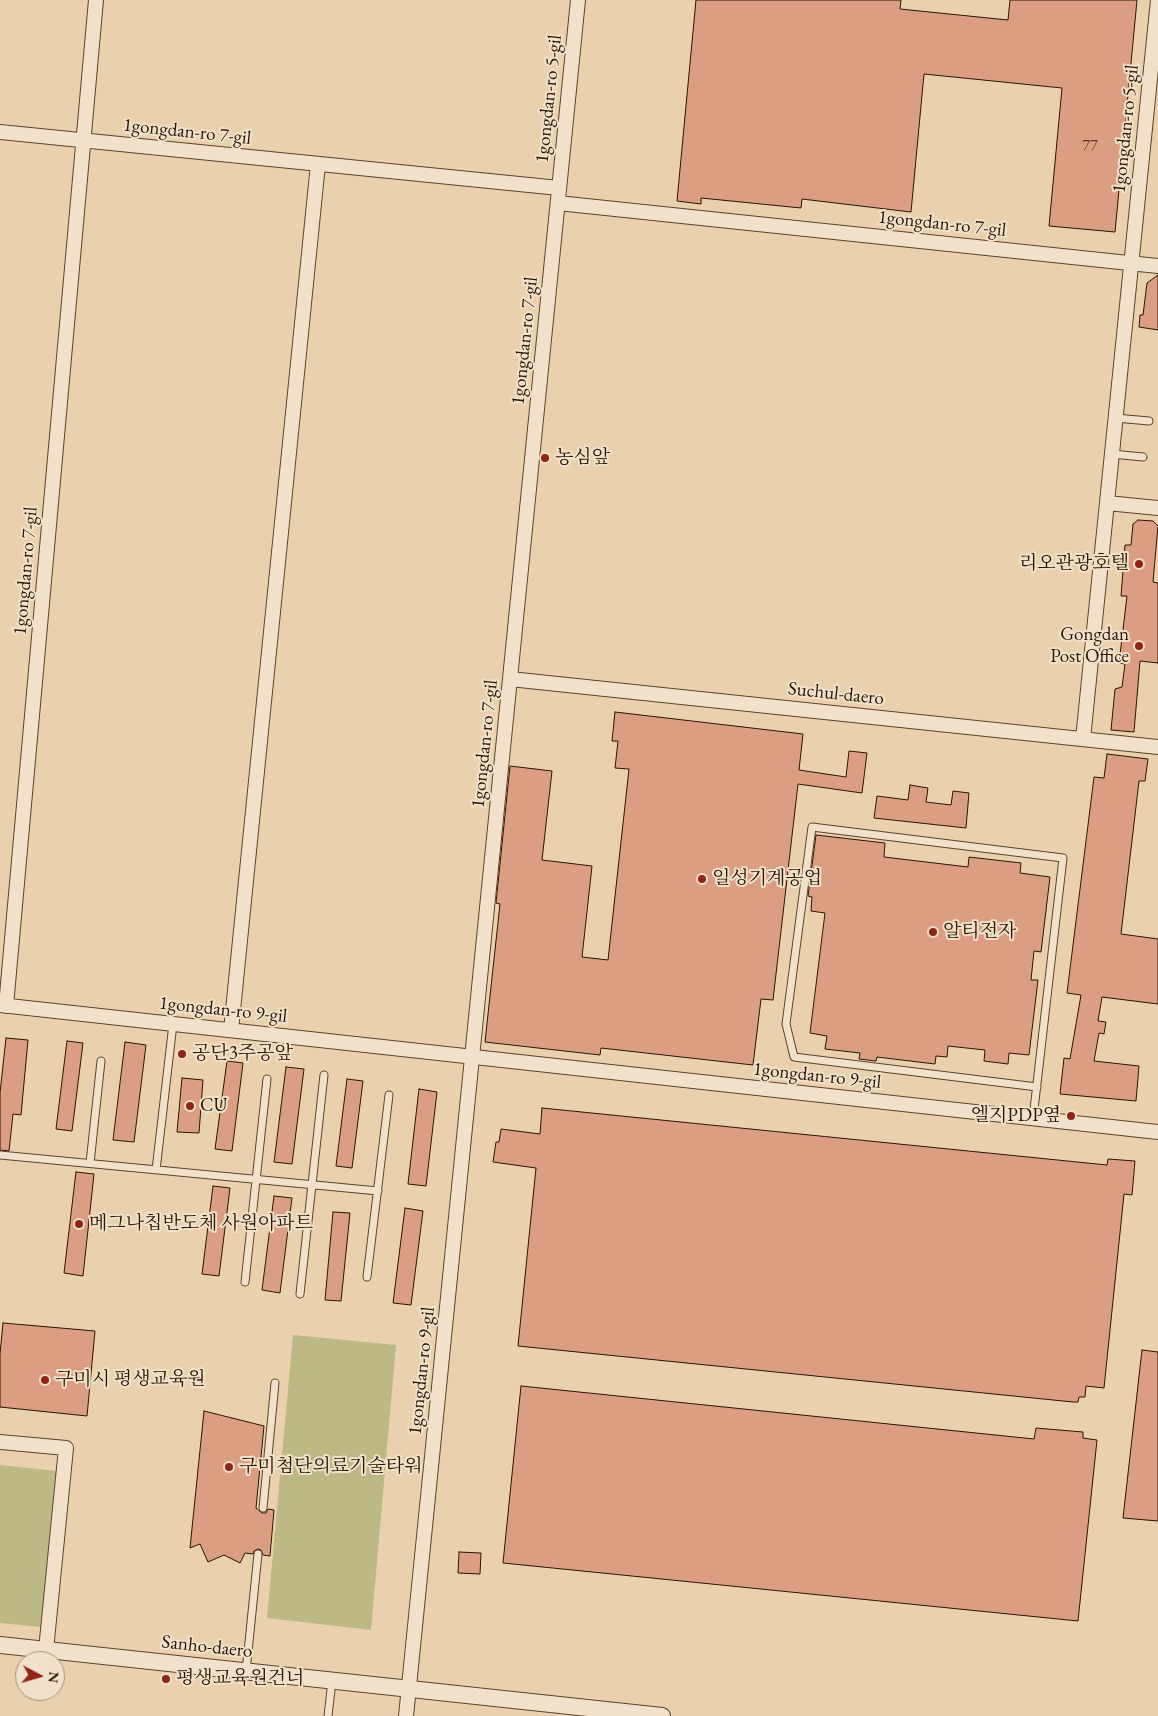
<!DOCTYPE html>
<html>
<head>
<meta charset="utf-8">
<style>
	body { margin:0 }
	#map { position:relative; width:1158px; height:1716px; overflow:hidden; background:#ead1ad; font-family:"EB Garamond",serif }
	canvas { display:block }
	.north { position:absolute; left:15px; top:1651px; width:50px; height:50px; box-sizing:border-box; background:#f1e1ca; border:1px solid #a18f79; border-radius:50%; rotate:96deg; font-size:14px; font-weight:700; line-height:20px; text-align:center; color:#291500 }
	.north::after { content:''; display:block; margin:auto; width:18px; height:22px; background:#8f2418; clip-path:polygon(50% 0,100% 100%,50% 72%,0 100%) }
</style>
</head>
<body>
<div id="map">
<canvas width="1158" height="1716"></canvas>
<div class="north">N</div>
</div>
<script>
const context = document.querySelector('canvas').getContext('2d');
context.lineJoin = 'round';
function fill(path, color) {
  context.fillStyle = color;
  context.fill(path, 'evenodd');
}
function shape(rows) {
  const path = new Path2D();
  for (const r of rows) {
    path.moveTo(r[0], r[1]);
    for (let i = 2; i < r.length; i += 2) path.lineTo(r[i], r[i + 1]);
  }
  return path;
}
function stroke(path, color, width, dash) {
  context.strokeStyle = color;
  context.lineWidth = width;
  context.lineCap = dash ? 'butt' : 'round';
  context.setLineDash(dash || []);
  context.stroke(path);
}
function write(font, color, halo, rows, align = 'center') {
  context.font = font + ' "EB Garamond","Noto Serif KR",serif';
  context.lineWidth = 4;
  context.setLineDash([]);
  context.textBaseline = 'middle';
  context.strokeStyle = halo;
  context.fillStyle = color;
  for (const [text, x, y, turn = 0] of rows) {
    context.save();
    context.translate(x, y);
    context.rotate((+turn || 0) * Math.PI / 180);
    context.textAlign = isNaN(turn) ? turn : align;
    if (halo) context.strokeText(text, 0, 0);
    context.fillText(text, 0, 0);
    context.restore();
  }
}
fill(shape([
	[293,1335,396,1345,371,1630,267,1618],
	[0,1465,57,1471,41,1627,0,1623]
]), '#bdb985');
const building = shape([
	[696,0,901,0,900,9,1008,20,1010,0,1137,0,1115,232,1049,226,1062,88,924,74,911,212,802,199,801,208,701,198,701,204,677,201,696,0],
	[1158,275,1158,330,1139,327,1140,315,1143,315,1147,283,1158,275],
	[1138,520,1153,521,1158,526,1153,582,1158,583,1158,663,1140,661,1134,732,1111,730,1115,689,1122,687,1125,664,1119,663,1127,596,1121,596,1125,545,1131,545,1133,524,1138,520],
	[615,712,803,734,799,770,846,777,849,751,867,753,862,793,798,784,773,1000,761,999,753,1065,601,1048,600,1055,485,1042,500,904,496,903,510,766,552,771,542,860,592,866,582,957,608,960,629,769,615,768,618,741,612,741,615,712],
	[1107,754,1148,759,1145,781,1139,781,1121,934,1158,939,1158,1004,1102,997,1098,1021,1106,1022,1104,1034,1099,1033,1094,1061,1139,1066,1136,1101,1060,1094,1064,1058,1070,1059,1081,995,1067,993,1094,777,1104,778,1107,754],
	[910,785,928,788,926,802,951,805,953,791,969,793,966,828,874,818,877,796,908,800,910,785],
	[816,835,885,843,884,857,968,867,969,857,1021,863,1020,873,1050,877,1041,952,1034,951,1031,980,1038,980,1029,1055,1009,1053,1008,1064,984,1061,985,1050,948,1046,947,1057,936,1056,935,1064,877,1057,876,1061,859,1059,860,1053,825,1049,827,1036,810,1033,825,913,811,911,812,897,808,896,816,835],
	[6,1038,28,1040,21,1115,13,1114,9,1151,0,1150,0,1093,6,1038],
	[67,1041,83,1043,72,1131,56,1129,67,1041],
	[125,1042,146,1045,134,1142,113,1140,125,1042],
	[227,1061,243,1063,232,1151,215,1149,227,1061],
	[286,1067,304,1069,292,1164,274,1162,286,1067],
	[182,1078,203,1080,199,1133,177,1132,182,1078],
	[347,1079,363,1081,352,1168,336,1166,347,1079],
	[419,1089,437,1092,426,1186,408,1184,419,1089],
	[542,1108,1107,1165,1108,1159,1135,1161,1132,1195,1124,1194,1104,1388,1086,1386,1085,1397,1079,1397,1078,1402,1073,1402,518,1346,536,1168,493,1162,496,1142,499,1142,501,1129,540,1134,542,1108],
	[76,1172,94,1174,83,1276,64,1273,76,1172],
	[213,1186,230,1188,219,1276,202,1274,213,1186],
	[274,1196,292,1198,280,1293,262,1290,274,1196],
	[405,1208,423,1211,411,1305,393,1303,405,1208],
	[333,1212,350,1213,341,1301,325,1300,333,1212],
	[3,1323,95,1331,87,1416,0,1407,0,1354,3,1323],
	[1142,1350,1158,1352,1158,1521,1123,1518,1142,1350],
	[521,1386,1034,1439,1036,1428,1083,1432,1083,1438,1097,1440,1078,1621,503,1563,521,1386],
	[204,1411,264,1426,256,1508,262,1513,266,1513,268,1509,274,1510,270,1556,263,1555,261,1550,258,1549,254,1551,253,1554,245,1553,240,1563,224,1555,208,1562,200,1544,190,1548,204,1411],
	[459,1552,481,1553,480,1574,458,1573,459,1552]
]);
fill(building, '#dc9e82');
stroke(building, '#291500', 1);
const service = shape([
	[1116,418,1149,421],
	[1112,454,1143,457],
	[1033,1118,1063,858,812,827,786,1024,794,1057,1037,1087],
	[0,1155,378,1191],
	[90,1163,101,1061],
	[156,1170,173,1024],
	[367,1277,389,1095],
	[245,1282,267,1079],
	[300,1294,324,1075],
	[263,1508,275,1383],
	[246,1671,258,1554],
	[328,1716,332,1681]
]);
const minor = shape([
	[0,132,559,188],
	[558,203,1158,266],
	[1107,503,1158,508],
	[510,679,1158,747],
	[1083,739,1158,0],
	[0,1005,1158,1132],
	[6,1006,96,0],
	[231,1030,318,164],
	[0,1442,66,1448,46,1650],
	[406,1716,578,0]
]);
const tertiary = shape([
	[0,1645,662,1716]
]);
stroke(service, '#59442b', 9);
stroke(minor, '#59442b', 16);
stroke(tertiary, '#59442b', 18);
stroke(service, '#f1e1ca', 7);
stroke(minor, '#f1e1ca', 14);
stroke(tertiary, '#f1e1ca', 16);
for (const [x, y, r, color] of [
	[545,458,5,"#8f2418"],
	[1139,564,5,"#8f2418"],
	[1139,646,5,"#8f2418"],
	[702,879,5,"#8f2418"],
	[933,932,5,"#8f2418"],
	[182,1054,5,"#8f2418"],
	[190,1106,5,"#8f2418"],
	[1071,1116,5,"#8f2418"],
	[79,1224,5,"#8f2418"],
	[45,1380,5,"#8f2418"],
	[229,1467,5,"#8f2418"],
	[166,1679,5,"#8f2418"]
]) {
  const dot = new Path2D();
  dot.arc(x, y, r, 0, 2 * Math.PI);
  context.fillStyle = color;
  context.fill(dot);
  stroke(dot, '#f1e1ca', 2);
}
write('16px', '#563720', null, [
	["77",1090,147]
]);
write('19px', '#291500', '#f1e1ca', [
	["1gongdan-ro 5-gil",549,99,-84],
	["1gongdan-ro 5-gil",1126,129,-84],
	["1gongdan-ro 7-gil",187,132,6],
	["1gongdan-ro 7-gil",942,224,6],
	["1gongdan-ro 7-gil",525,341,-84],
	["1gongdan-ro 7-gil",26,571,-85],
	["Suchul-daero",836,694,6],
	["1gongdan-ro 7-gil",485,744,-84],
	["1gongdan-ro 9-gil",223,1010,6],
	["1gongdan-ro 9-gil",817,1076,6],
	["1gongdan-ro 9-gil",422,1371,-84],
	["Sanho-daero",207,1647,6]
]);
write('19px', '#291500', '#f1e1ca', [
	["농심앞",555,458],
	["리오관광호텔",1129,564,"right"],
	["Gongdan",1129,635,"right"],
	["Post Office",1129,657,"right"],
	["일성기계공업",712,879],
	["알티전자",943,932],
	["공단3주공앞",192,1054],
	["CU",200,1106],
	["엘지PDP옆",1061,1116,"right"],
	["메그나칩반도체 사원아파트",89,1224],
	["구미시 평생교육원",55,1380],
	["구미첨단의료기술타워",239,1467],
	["평생교육원건너",176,1679]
], 'left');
</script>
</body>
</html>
